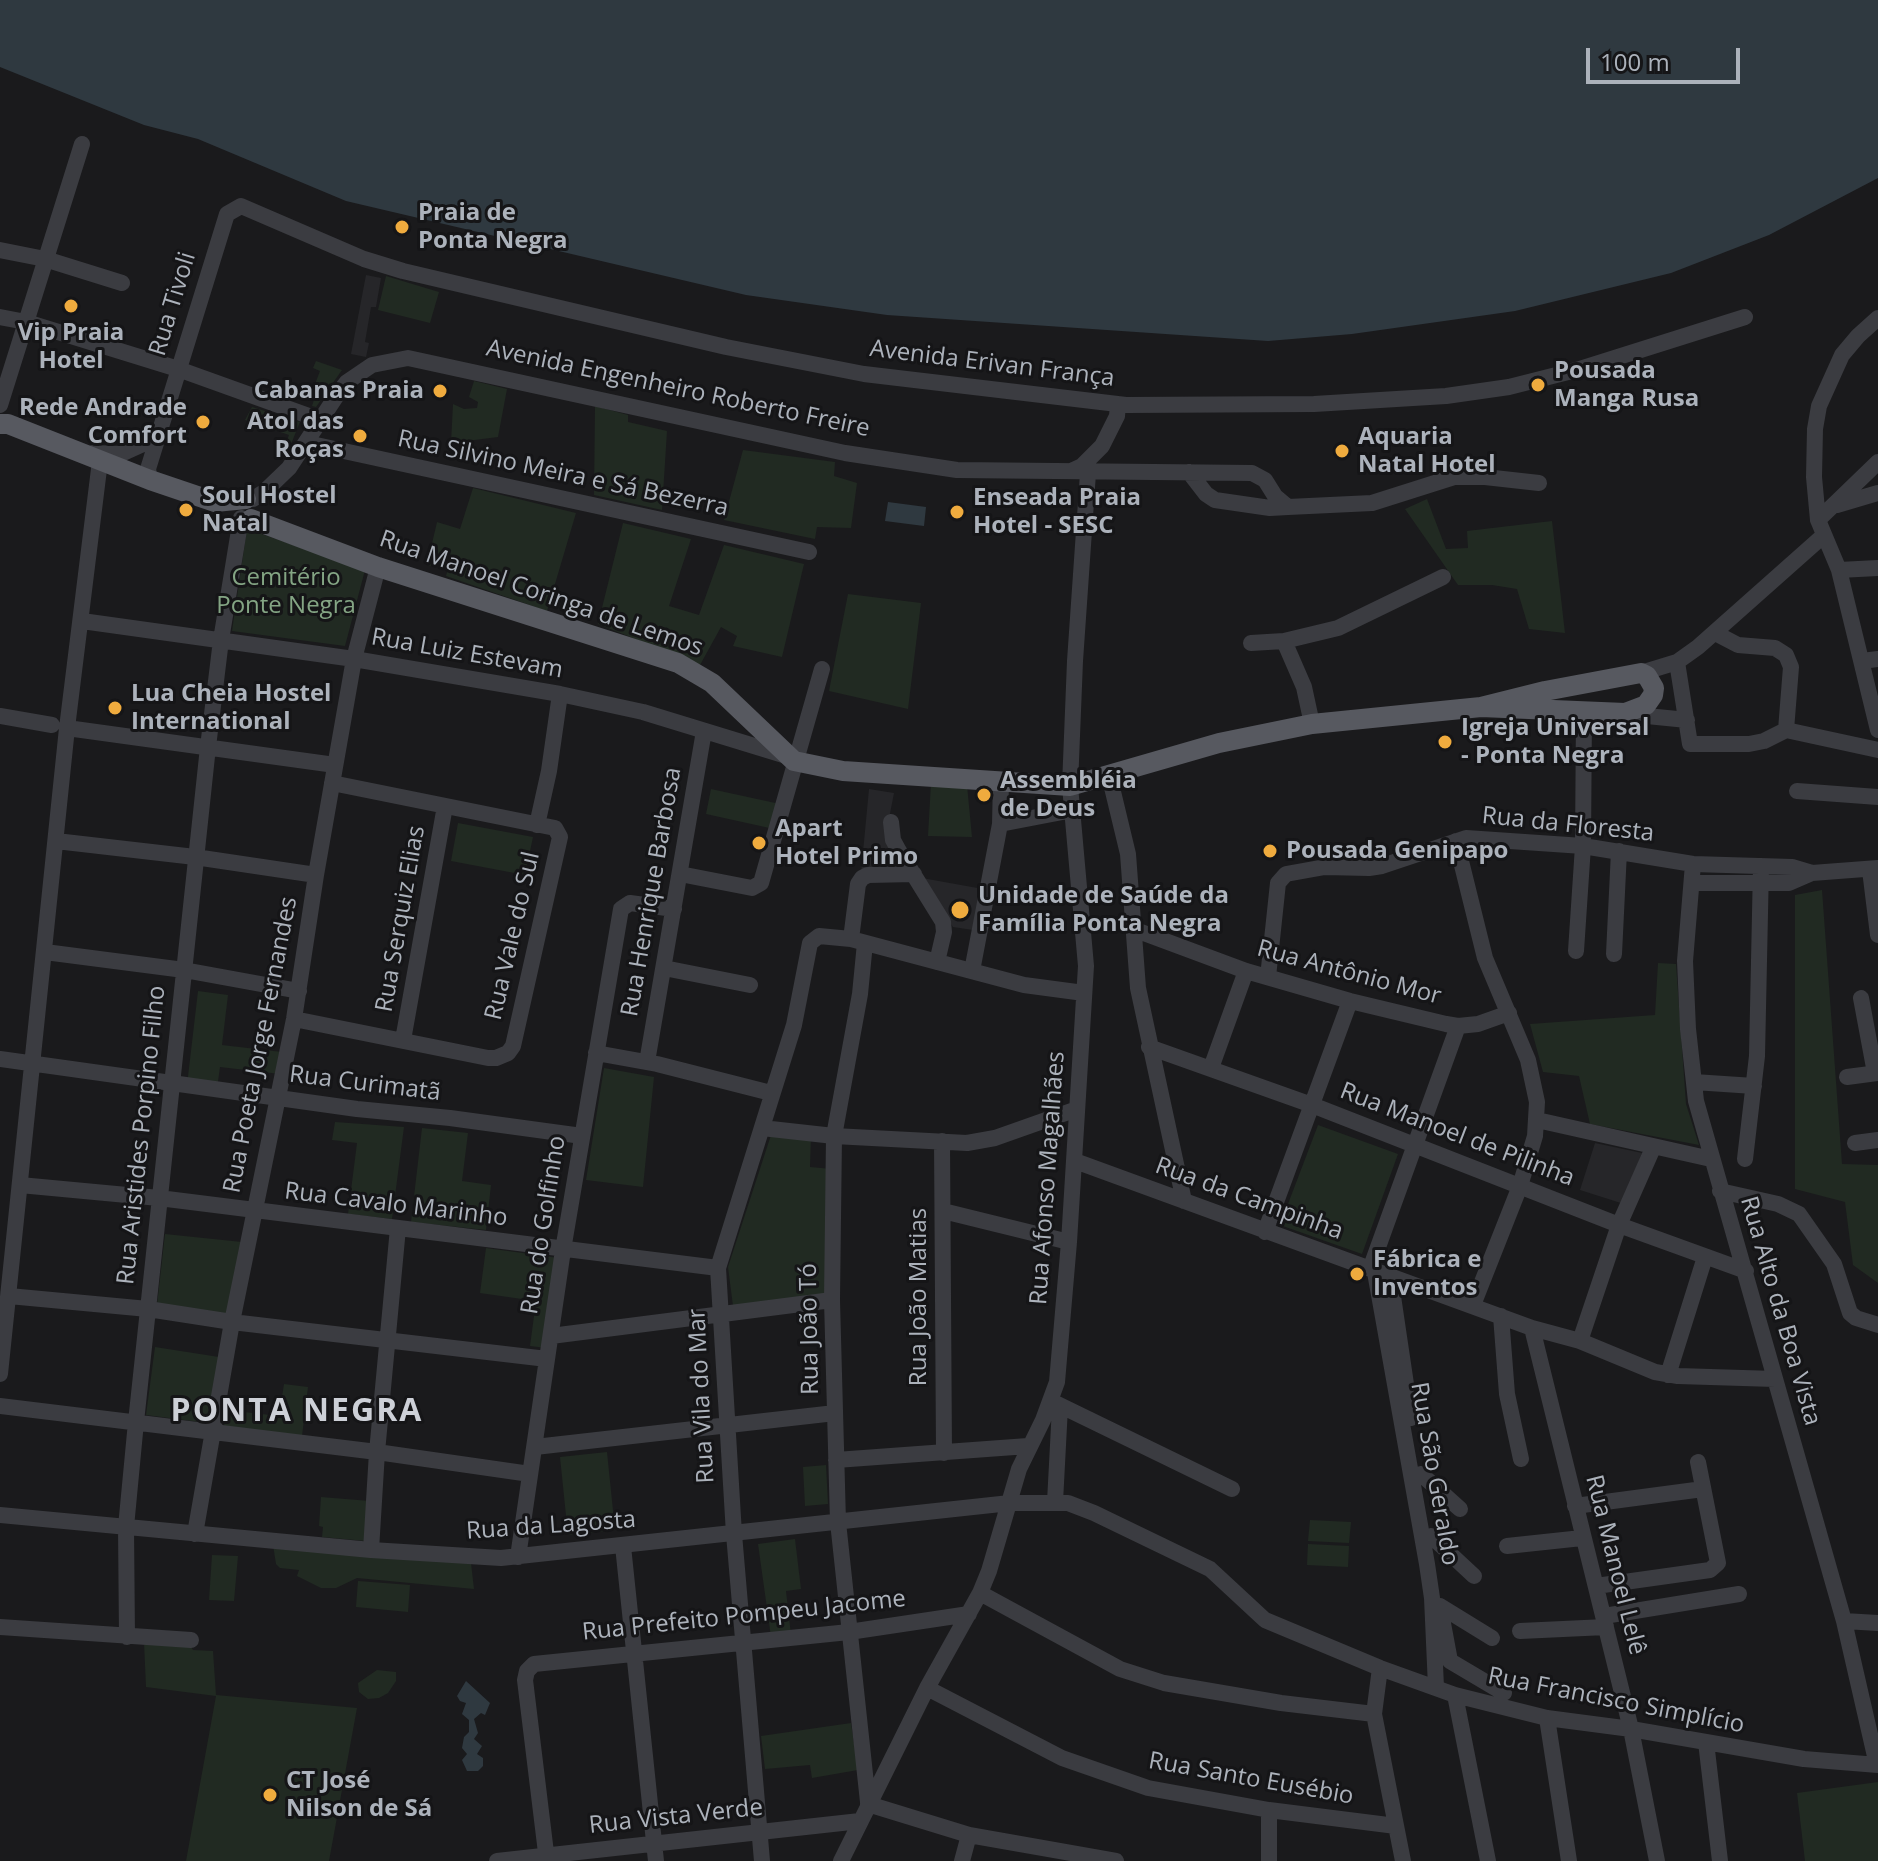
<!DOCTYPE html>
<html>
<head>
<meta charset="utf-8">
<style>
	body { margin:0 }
	#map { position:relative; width:1878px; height:1861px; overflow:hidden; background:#1a1a1c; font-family:"Open Sans",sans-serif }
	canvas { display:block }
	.scale { position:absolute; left:1586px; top:48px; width:154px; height:36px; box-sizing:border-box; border:4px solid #acb2bb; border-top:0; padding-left:10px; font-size:24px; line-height:28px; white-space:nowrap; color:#acb2bb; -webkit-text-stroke:6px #151517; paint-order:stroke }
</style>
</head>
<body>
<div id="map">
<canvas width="1878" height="1861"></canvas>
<div class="scale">100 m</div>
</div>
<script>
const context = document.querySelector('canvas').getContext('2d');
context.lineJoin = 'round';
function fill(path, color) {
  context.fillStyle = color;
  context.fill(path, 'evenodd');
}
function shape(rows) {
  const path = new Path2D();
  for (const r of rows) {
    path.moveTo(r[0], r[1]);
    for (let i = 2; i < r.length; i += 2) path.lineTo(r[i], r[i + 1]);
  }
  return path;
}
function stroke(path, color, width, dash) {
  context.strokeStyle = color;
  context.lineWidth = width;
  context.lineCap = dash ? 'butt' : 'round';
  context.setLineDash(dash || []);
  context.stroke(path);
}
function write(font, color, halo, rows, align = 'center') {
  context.font = font + ' "Open Sans",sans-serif';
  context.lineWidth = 6;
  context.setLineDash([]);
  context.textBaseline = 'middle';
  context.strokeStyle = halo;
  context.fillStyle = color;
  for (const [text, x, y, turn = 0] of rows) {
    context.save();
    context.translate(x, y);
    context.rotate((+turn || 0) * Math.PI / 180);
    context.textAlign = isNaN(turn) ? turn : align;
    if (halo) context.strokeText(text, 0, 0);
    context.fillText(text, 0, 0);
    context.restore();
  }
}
fill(shape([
	[366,275,381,278,376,307,371,307,365,342,369,343,366,357,351,354],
	[869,789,894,793,886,834,909,871,861,873],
	[922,878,983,889,973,930,953,927],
	[1595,1143,1642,1153,1624,1204,1580,1190]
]), '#262629');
fill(shape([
	[386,276,439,292,430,323,378,310],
	[316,361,342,370,316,407,312,406,316,394,312,392,320,371,313,368],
	[474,381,507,389,498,437,451,443,453,404,464,409,477,408,478,402,469,397],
	[595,406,628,415,628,422,667,431,662,510,594,495],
	[252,407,300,422,287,454,283,451,289,435,245,420],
	[743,450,835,462,834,476,857,483,851,528,817,527,815,539,724,520],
	[473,488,576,513,547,611,446,576,448,569,427,565,437,522,460,529],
	[1427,499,1446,549,1468,548,1467,531,1552,521,1565,633,1529,629,1517,589,1492,585,1458,585,1405,509],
	[623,523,691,539,669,606,699,615,724,545,804,564,782,657,733,646,737,636,721,627,700,665,598,624],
	[247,529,365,570,345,646,232,631],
	[848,594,921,603,908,709,829,691],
	[931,783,967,785,972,837,928,836],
	[711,789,780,804,774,829,706,814],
	[458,823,533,837,525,875,451,861],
	[1822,890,1842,1164,1878,1165,1878,1283,1853,1265,1845,1202,1795,1189,1795,895],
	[1658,963,1676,964,1686,1104,1699,1145,1590,1124,1579,1076,1543,1072,1530,1024,1655,1015],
	[198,991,228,995,222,1045,282,1052,280,1074,220,1067,217,1089,187,1085],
	[604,1068,654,1077,643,1187,586,1180],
	[335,1122,404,1127,392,1219,348,1214,357,1143,332,1140],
	[1318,1125,1398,1154,1362,1254,1280,1225],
	[422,1128,468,1133,462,1181,491,1185,486,1230,411,1222],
	[771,1135,811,1135,810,1167,832,1169,829,1296,733,1306,728,1267],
	[165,1234,242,1242,228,1314,157,1305],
	[486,1248,559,1258,546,1348,530,1346,536,1301,480,1293],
	[155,1347,219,1357,208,1423,146,1415],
	[284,1384,308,1387,302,1436,224,1426,226,1410,279,1416],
	[607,1452,615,1530,568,1535,560,1457],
	[826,1465,828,1504,805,1506,803,1467],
	[321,1497,370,1501,366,1541,322,1537,323,1527,319,1526],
	[1310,1520,1351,1522,1349,1543,1308,1541],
	[795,1539,801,1589,786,1591,791,1635,771,1637,758,1544],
	[1308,1544,1349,1546,1348,1567,1307,1565],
	[273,1545,471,1563,474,1589,357,1578,336,1588,321,1588,297,1576,299,1570,280,1568,276,1564],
	[212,1555,238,1556,234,1601,209,1600],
	[358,1581,410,1585,408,1612,356,1607],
	[144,1642,190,1645,193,1650,213,1651,216,1695,357,1708,329,1861,186,1861,216,1696,146,1687],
	[377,1670,396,1672,396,1681,388,1693,379,1698,368,1699,359,1692,358,1683],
	[851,1723,858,1770,812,1778,810,1765,765,1769,761,1736],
	[1878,1782,1878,1861,1805,1861,1797,1793]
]), '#212a22');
fill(shape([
	[0,0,1878,0,1878,178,1769,235,1671,273,1515,311,1352,334,1268,341,887,315,746,295,346,201,198,139,144,125,0,67],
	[888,502,926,507,924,526,885,521],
	[466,1681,490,1703,485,1715,481,1713,474,1719,478,1733,474,1739,482,1746,477,1754,483,1758,483,1766,478,1771,467,1771,462,1760,467,1754,462,1748,464,1737,469,1732,469,1720,462,1714,466,1703,460,1701,457,1696]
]), '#2f3940');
stroke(shape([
	[0,250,45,259,122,283],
	[0,317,26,322,178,369,320,420],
	[0,405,82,144],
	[307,443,809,552],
	[93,453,121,454,143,444,159,431],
	[1878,462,1818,520,1839,570,1878,730],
	[1071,471,1082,466,1102,446,1117,416,1118,404],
	[1189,472,1206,494,1215,500,1270,508,1288,507],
	[150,480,148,469,227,214,241,206,364,259,403,271,726,347,864,374,1126,405,1314,404,1446,396,1509,387,1580,369,1745,317],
	[253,499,264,492,289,468,337,395,347,382,372,365,408,358,845,453,957,470,1252,473,1265,480,1275,496,1288,507,1372,503,1454,477,1485,477,1539,483],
	[1837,505,1878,493],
	[1818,520,1814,477,1815,429,1819,406,1842,355,1858,336,1878,318],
	[1839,570,1878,568],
	[82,621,354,659,560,694,643,712,790,757],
	[1715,633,1738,645,1775,648,1786,655,1791,667,1786,730],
	[1284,641,1304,687,1312,724],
	[1251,643,1284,641,1338,628,1443,577],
	[1862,661,1878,659],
	[1677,662,1690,744,1749,744,1764,741,1786,730,1878,750],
	[1641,673,1677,662,1698,647,1823,536],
	[1627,714,1687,720],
	[0,716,52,725],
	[67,728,335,765],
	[1109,775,1128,854,1138,988,1184,1201],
	[1797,791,1878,797],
	[891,822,893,840,899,851,943,922,944,932,937,962],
	[1000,824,1073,810],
	[537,825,549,771,560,694],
	[56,841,195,857,316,875],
	[1456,841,1485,958,1528,1060,1537,1102,1535,1136,1520,1186,1473,1305],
	[1693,864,1685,961,1688,1029,1696,1101,1844,1621,1877,1765],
	[1870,870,1878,935],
	[680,874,752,888,761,883,822,669],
	[1692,883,1789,883,1812,873],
	[1133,929,1246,971,1350,1001,1446,1024,1458,1026,1478,1024,1509,1013],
	[851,939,858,884,862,878,868,875,914,874],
	[865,943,860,994,834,1136,832,1300,838,1522,868,1802],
	[1576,951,1583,846,1584,711],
	[45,952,184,970,299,991],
	[1614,954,1619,851],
	[664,968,750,985],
	[972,971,1000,824,1001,781],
	[1268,977,1278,883,1286,874,1325,867,1369,868,1382,866,1466,838,1583,846,1693,864,1792,867,1812,873,1878,868],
	[1861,998,1875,1073],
	[294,1019,488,1058,496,1058,508,1053,513,1046,560,837,555,828,332,783],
	[403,1040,445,806],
	[1149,1047,1312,1105,1619,1225,1746,1271],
	[596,1053,657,1064,771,1093],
	[0,1059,357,1109,450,1118,582,1136],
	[647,1062,704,731],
	[1211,1068,1246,971],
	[1847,1077,1878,1073],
	[1694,1082,1754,1086],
	[1537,1120,1711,1159],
	[762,1128,834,1136,967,1143,995,1138,1077,1109],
	[942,1141,944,1453],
	[1855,1143,1878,1140],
	[1745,1159,1757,1056,1761,866],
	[1075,1161,1532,1328,1580,1341,1655,1372,1678,1376,1775,1379],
	[20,1185,159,1198,718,1268],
	[1720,1191,1778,1204,1799,1214,1834,1264,1850,1313,1856,1318,1878,1325],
	[943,1211,1069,1242],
	[1265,1232,1350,1001],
	[1390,1276,1411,1418],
	[9,1296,148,1309,232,1322,547,1359],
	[1501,1316,1507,1394,1521,1459],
	[1532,1328,1631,1729,1657,1861],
	[551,1336,832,1300],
	[1580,1341,1619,1225,1653,1148],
	[0,1374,67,728,100,461],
	[1668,1375,1705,1257],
	[1051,1401,1232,1489],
	[0,1406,377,1452,530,1474],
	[535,1447,835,1413],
	[836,1460,1028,1446],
	[1421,1474,1460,1509],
	[1055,1502,1060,1407],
	[1575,1506,1703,1489],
	[0,1515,371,1550,501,1558,1010,1503,1068,1503,1094,1513,1210,1569,1265,1620,1380,1668,1455,1695,1547,1718,1631,1729,1804,1759,1878,1765],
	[195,1534,232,1322,294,1019,316,875,354,659,378,567],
	[1431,1536,1474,1576],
	[623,1546,656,1861],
	[1507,1546,1582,1538],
	[371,1550,377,1452,398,1228],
	[518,1557,563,1250,621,909,630,903,674,909],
	[1596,1586,1710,1570,1718,1563,1698,1462],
	[980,1593,1120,1669,1164,1683,1281,1703,1374,1714],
	[1440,1606,1492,1638],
	[1604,1616,1739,1594],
	[1442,1618,1450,1661,1504,1693],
	[1844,1621,1878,1623],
	[0,1627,191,1640],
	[1520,1631,1606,1627],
	[127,1637,126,1527,136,1422,208,747,221,640,241,518],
	[1380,1668,1374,1714,1403,1861],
	[1436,1687,1432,1598,1427,1564,1373,1261,1458,1026],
	[927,1688,1062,1758,1148,1788,1269,1810,1396,1826],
	[1455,1695,1488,1861],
	[1547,1718,1569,1861],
	[1706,1742,1720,1861],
	[868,1804,969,1835,1116,1861],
	[497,1861,860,1821],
	[547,1861,525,1680,527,1671,534,1664,849,1632,969,1614],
	[762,1861,734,1534,718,1268,794,1025,810,943,819,936,851,939,1024,985,1084,993],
	[841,1861,927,1688,980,1593,989,1571,1019,1469,1043,1420,1057,1382,1069,1242,1086,966,1070,786,1075,661,1088,473],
	[962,1861,969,1835],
	[1269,1861,1269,1810]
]), '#3b3c41', 16);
stroke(shape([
	[0,424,8,424,150,480,215,502,246,499],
	[251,519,378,567,678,663,712,683,794,761,843,771,1070,786,1219,743,1312,724,1481,707,1545,691,1641,673,1647,676,1654,688,1653,695,1646,705,1625,713,1481,707]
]), '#575960', 20);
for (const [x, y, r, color] of [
	[402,227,8,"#efab3e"],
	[71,306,8,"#efab3e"],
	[1538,385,8,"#efab3e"],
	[440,391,8,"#efab3e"],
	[203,422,8,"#efab3e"],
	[360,436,8,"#efab3e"],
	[1342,451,8,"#efab3e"],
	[186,510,8,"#efab3e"],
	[957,512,8,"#efab3e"],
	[115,708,8,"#efab3e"],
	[1445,742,8,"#efab3e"],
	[984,795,8,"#efab3e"],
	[759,843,8,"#efab3e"],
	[1270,851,8,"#efab3e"],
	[960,910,10,"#efab3e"],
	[1357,1274,8,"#efab3e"],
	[270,1795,8,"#efab3e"]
]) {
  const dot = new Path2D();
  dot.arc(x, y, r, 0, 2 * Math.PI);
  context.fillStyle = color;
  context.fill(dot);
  stroke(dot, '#151517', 3);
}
write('bold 24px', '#acb2bb', '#151517', [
	["Praia de",418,213],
	["Ponta Negra",418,241],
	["Vip Praia",71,333,"center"],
	["Hotel",71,361,"center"],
	["Pousada",1554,371],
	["Manga Rusa",1554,399],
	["Cabanas Praia",424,391,"right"],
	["Rede Andrade",187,408,"right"],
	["Comfort",187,436,"right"],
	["Atol das",344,422,"right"],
	["Roças",344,450,"right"],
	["Aquaria",1358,437],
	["Natal Hotel",1358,465],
	["Soul Hostel",202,496],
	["Natal",202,524],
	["Enseada Praia",973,498],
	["Hotel - SESC",973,526],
	["Lua Cheia Hostel",131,694],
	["International",131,722],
	["Igreja Universal",1461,728],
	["- Ponta Negra",1461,756],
	["Assembléia",1000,781],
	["de Deus",1000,809],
	["Apart",775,829],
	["Hotel Primo",775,857],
	["Pousada Genipapo",1286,851],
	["Unidade de Saúde da",978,896],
	["Família Ponta Negra",978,924],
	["Fábrica e",1373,1260],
	["Inventos",1373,1288],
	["CT José",286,1781],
	["Nilson de Sá",286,1809]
], 'left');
write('24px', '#acb2bb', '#151517', [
	["Rua Tivoli",173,304,-73],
	["Avenida Erivan França",992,364,7],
	["Avenida Engenheiro Roberto Freire",678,389,12],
	["Rua Silvino Meira e Sá Bezerra",563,474,12],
	["Rua Manoel Coringa de Lemos",541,594,19],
	["Rua Luiz Estevam",467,654,10],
	["Rua da Floresta",1568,825,6],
	["Rua Henrique Barbosa",652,892,-80],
	["Rua Serquiz Elias",401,919,-80],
	["Rua Vale do Sul",513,936,-77],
	["Rua Antônio Mor",1349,973,15],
	["Rua Poeta Jorge Fernandes",261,1045,-79],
	["Rua Curimatã",365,1084,7],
	["Rua Aristides Porpino Filho",142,1135,-84],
	["Rua Manoel de Pilinha",1457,1135,21],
	["Rua Afonso Magalhães",1048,1178,-86],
	["Rua da Campinha",1249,1199,20],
	["Rua Cavalo Marinho",396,1205,7],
	["Rua do Golfinho",544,1225,-81],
	["Rua João Matias",919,1297,-90],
	["Rua Alto da Boa Vista",1780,1311,74],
	["Rua João Tó",810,1329,-91],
	["Rua Vila do Mar",702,1396,-93],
	["Rua São Geraldo",1434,1474,80],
	["Rua da Lagosta",551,1526,-4],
	["Rua Manoel Lelê",1615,1565,76],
	["Rua Prefeito Pompeu Jacome",744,1616,-6],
	["Rua Francisco Simplício",1616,1701,11],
	["Rua Santo Eusébio",1251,1779,10],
	["Rua Vista Verde",676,1817,-6]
]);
write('24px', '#84a584', '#151517', [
	["Cemitério",286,578],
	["Ponte Negra",286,606]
]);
context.letterSpacing = '2px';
write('bold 32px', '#cdd0d7', '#151517', [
	["PONTA NEGRA",297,1412]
]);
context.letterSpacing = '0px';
</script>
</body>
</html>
